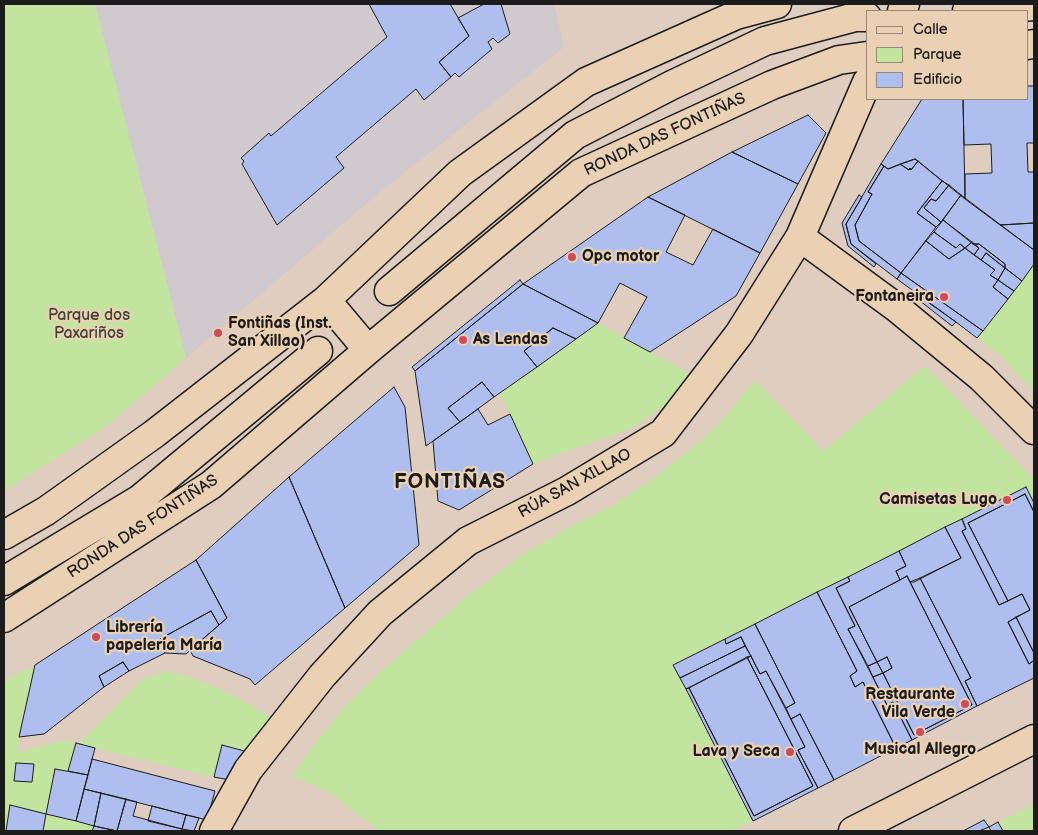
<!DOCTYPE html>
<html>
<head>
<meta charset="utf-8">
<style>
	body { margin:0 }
	#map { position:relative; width:1038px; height:835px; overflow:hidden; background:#dfcdbf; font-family:"Balsamiq Sans",sans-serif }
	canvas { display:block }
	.frame { position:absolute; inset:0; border:5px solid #1c1c1c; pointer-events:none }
	.legend { position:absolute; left:866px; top:10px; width:162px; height:90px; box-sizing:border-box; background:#ebd1b3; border:1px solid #988977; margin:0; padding:6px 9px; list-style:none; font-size:15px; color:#1c1c1c }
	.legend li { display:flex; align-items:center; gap:10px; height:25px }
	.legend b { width:25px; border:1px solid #988977 }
</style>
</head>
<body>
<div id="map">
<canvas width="1038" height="835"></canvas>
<div class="frame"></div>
<ul class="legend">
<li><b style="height:6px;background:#ebd1b3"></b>Calle</li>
<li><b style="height:14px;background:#c1e59f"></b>Parque</li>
<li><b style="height:14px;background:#aebfef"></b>Edificio</li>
</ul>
</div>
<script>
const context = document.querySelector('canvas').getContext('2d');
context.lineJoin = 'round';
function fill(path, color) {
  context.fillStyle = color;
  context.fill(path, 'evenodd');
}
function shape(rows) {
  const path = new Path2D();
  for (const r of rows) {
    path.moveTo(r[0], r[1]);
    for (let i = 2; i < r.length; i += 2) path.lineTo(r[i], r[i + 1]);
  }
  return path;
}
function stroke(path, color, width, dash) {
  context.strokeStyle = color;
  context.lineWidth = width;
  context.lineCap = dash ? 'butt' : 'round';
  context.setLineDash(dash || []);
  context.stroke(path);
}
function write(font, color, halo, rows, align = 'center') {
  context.font = font + ' "Balsamiq Sans",sans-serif';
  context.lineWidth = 4.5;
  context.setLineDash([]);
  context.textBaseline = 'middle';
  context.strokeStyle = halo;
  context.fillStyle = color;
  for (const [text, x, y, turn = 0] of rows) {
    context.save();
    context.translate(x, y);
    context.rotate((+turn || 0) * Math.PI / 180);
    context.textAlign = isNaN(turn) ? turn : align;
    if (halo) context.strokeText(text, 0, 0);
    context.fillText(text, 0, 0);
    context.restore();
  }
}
fill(shape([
	[95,4,554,4,564,47,381,191,186,358]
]), '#d0c9cd');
fill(shape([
	[4,4,95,4,186,358,108,425,4,491],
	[1034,264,1034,391,1002,357,977,338],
	[598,323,696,377,679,395,634,427,533,464,500,393],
	[925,366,1034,480,1034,503,1025,487,755,624,680,678,753,821,731,831,380,831,328,792,293,776,319,738,343,709,380,672,465,598,522,555,566,529,610,507,653,479,703,439,724,418,755,380,823,451],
	[35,665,19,737,18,752,65,740,76,743,68,771,55,769,46,814,94,826,92,831,43,831,46,814,10,805,6,831,4,831,4,681],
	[16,763,34,764,32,782,14,781],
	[166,671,186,676,229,693,273,718,248,752,222,745,214,777,79,744,142,680],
	[1034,804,1034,831,1003,831,998,822]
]), '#c1e59f');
const building = shape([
	[369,4,450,4,469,36,439,62,451,77,424,100,416,89,336,157,344,168,277,225,242,164,244,161,241,158,269,133,271,136,387,37,369,4],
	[484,4,501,4,510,34,498,43,493,38,488,42,492,49,459,77,455,73,451,77,439,62,469,36,458,18,484,4],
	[1027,86,1034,86,1034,143,1027,143,1028,172,1034,172,1034,223,1000,225,965,199,965,174,992,173,991,144,964,145,963,99,1027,99,1027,86],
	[922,99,963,99,965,199,915,159,888,169,881,164,922,99],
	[808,115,826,133,798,184,732,152,808,115],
	[732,152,798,184,760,253,648,197,732,152],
	[915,159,918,161,911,170,910,168,909,170,900,164,915,159],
	[918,161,942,181,917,213,936,227,901,273,859,241,855,225,872,194,868,192,884,166,888,169,900,164,909,170,910,168,911,170,918,161],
	[881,164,884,166,868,192,872,194,855,225,859,241,901,273,897,279,851,244,846,224,881,164],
	[942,181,949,185,936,201,931,199,924,208,941,222,936,227,917,213,942,181],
	[949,185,961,195,941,222,924,208,931,199,936,201,949,185],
	[859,195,862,197,846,224,851,244,876,264,874,267,848,246,842,223,859,195],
	[961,195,1034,250,1034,264,1022,281,1005,268,1005,264,979,244,973,244,943,220,961,195],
	[648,197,685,215,666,252,693,265,713,229,760,253,736,296,650,352,624,338,647,297,620,283,598,323,523,284,648,197],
	[943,220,972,242,965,248,960,244,956,248,934,232,943,220],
	[1034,223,1034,250,1000,225,1034,223],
	[934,232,956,248,960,244,965,248,949,259,926,241,934,232],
	[926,241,949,259,965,248,995,270,990,275,998,280,993,287,1008,299,983,331,901,273,926,241],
	[972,242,979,248,974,255,965,248,972,242],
	[973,244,979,244,1005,264,1005,268,986,253,981,260,974,255,979,248,973,244],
	[986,253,1005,268,998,280,990,275,995,270,981,260,986,253],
	[1005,268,1022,281,1014,291,998,280,1005,268],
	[901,273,983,331,977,338,956,322,897,279,901,273],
	[520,280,523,284,415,371,412,367,520,280],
	[998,280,1014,291,1008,299,993,287,998,280],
	[523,284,598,323,576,339,553,328,524,351,537,367,494,397,482,382,448,408,460,422,426,446,415,371,523,284],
	[917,294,929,303,956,322,952,326,915,297,917,294],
	[553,328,576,339,537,367,524,351,553,328],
	[482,382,494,397,460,422,448,408,482,382],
	[394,387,405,407,419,545,345,608,289,477,394,387],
	[478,409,488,425,510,414,533,464,459,510,438,501,433,441,478,409],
	[289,477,345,608,255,685,250,679,193,656,190,650,227,618,196,560,289,477],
	[1026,487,1034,503,1034,512,1025,494,968,523,1008,601,999,605,962,531,966,529,962,519,1026,487],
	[1025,494,1034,512,1034,653,1016,617,1030,610,1022,594,1008,601,968,523,1025,494],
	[962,519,966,529,962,531,999,605,1022,594,1030,610,1008,622,1029,664,1033,661,1034,663,1034,678,977,706,965,681,971,678,920,578,961,558,945,527,962,519],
	[945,527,961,558,914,582,910,582,907,576,900,580,896,571,906,566,899,551,945,527],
	[899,551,906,566,896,571,900,580,849,607,877,662,868,666,848,629,855,626,836,588,850,581,848,577,899,551],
	[196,560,227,618,219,625,211,611,160,639,165,653,129,671,123,662,99,676,104,687,44,734,19,737,35,665,196,560],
	[907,576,972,705,914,735,883,673,892,668,887,657,877,662,849,607,907,576],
	[848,577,850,581,836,588,855,626,848,629,887,705,893,702,912,740,896,748,863,682,855,687,850,676,857,671,817,592,848,577],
	[920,578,971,678,965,681,977,706,912,740,893,702,887,705,873,677,883,673,914,735,972,705,910,582,920,578],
	[817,592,857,671,850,676,855,687,863,682,896,748,834,780,800,714,791,719,786,708,795,703,755,624,817,592],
	[211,611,219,625,186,654,165,653,160,639,211,611],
	[1016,617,1034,653,1034,663,1033,661,1029,664,1008,622,1016,617],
	[755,624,795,703,786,708,766,671,760,674,741,637,726,644,725,639,755,624],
	[741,637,745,646,680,678,673,665,725,639,726,644,741,637],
	[745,646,751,656,686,689,680,678,745,646],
	[751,656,760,674,766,671,805,747,798,750,818,788,753,821,686,689,689,688,754,816,813,786,747,657,751,656],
	[747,657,813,786,754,816,689,688,747,657],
	[887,657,892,668,883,673,877,662,887,657],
	[123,662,129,671,104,687,99,676,123,662],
	[877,662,883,673,873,677,868,666,877,662],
	[800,714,834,780,818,788,798,750,805,747,791,719,800,714],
	[76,743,95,748,88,775,68,771,76,743],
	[222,745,248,752,241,782,214,777,222,745],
	[92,759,215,791,207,820,84,789,92,759],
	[16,763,34,764,32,782,14,781,16,763],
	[55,769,88,775,76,821,46,814,55,769],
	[84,789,101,793,94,826,76,821,84,789],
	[101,793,126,799,117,831,94,826,101,793],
	[126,799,137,802,133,816,182,829,181,831,117,831,126,799],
	[10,805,46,814,43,831,6,831,10,805],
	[152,806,186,815,182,829,148,821,152,806],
	[186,815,199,818,194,831,182,829,186,815],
	[984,820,989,827,979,831,963,831,984,820],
	[998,822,1003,831,991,831,989,827,998,822],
	[94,826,117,831,92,831,94,826]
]);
fill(building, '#aebfef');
stroke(building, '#1c1c1c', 1);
const minor = shape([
	[902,11,905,4],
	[967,11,1034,6],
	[1027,45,1034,44],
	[800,237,897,308,982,378,1034,430],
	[389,291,575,135,672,85,765,41,855,17,867,17],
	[326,300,368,350],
	[4,535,46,511,154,434,326,300,460,173,586,82,736,15,777,4],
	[4,581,140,499,318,351],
	[4,618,211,485,368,350,581,173,772,85,839,60,867,56],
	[214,831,248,770,322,676,380,613,468,541,567,491,663,433,739,334,800,237,867,82],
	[853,831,1034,739]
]);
stroke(minor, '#1c1c1c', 31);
stroke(minor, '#ebd1b3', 28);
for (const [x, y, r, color] of [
	[572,257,5,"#d1495b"],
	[944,297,5,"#d1495b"],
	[218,333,5,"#d1495b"],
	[463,340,5,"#d1495b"],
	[1007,500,5,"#d1495b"],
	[96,637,5,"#d1495b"],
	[965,704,5,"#d1495b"],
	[920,732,5,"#d1495b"],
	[790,752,5,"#d1495b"]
]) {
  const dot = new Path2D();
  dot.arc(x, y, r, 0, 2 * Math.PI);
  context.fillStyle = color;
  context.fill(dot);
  stroke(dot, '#ebd1b3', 2);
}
write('16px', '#1c1c1c', '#ebd1b3', [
	["RONDA DAS FONTIÑAS",665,135,-25],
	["RÚA SAN XILLAO",575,484,-29],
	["RONDA DAS FONTIÑAS",143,527,-33]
]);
write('bold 16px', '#1c1c1c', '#ebd1b3', [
	["Opc motor",582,257],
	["Fontaneira",934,297,"right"],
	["Fontiñas (Inst.",228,324],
	["San Xillao)",228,342],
	["As Lendas",473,340],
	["Camisetas Lugo",997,500,"right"],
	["Librería",106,628],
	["papelería María",106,646],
	["Restaurante",955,695,"right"],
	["Vila Verde",955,713,"right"],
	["Musical Allegro",920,750,"center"],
	["Lava y Seca",780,752,"right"]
], 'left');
write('16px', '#3d4436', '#ebd1b3', [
	["Parque dos",89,316],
	["Paxariños",89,334]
]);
context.letterSpacing = '1px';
write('bold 21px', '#1c1c1c', '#ebd1b3', [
	["FONTIÑAS",450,483]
]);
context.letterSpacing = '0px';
</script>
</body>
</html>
